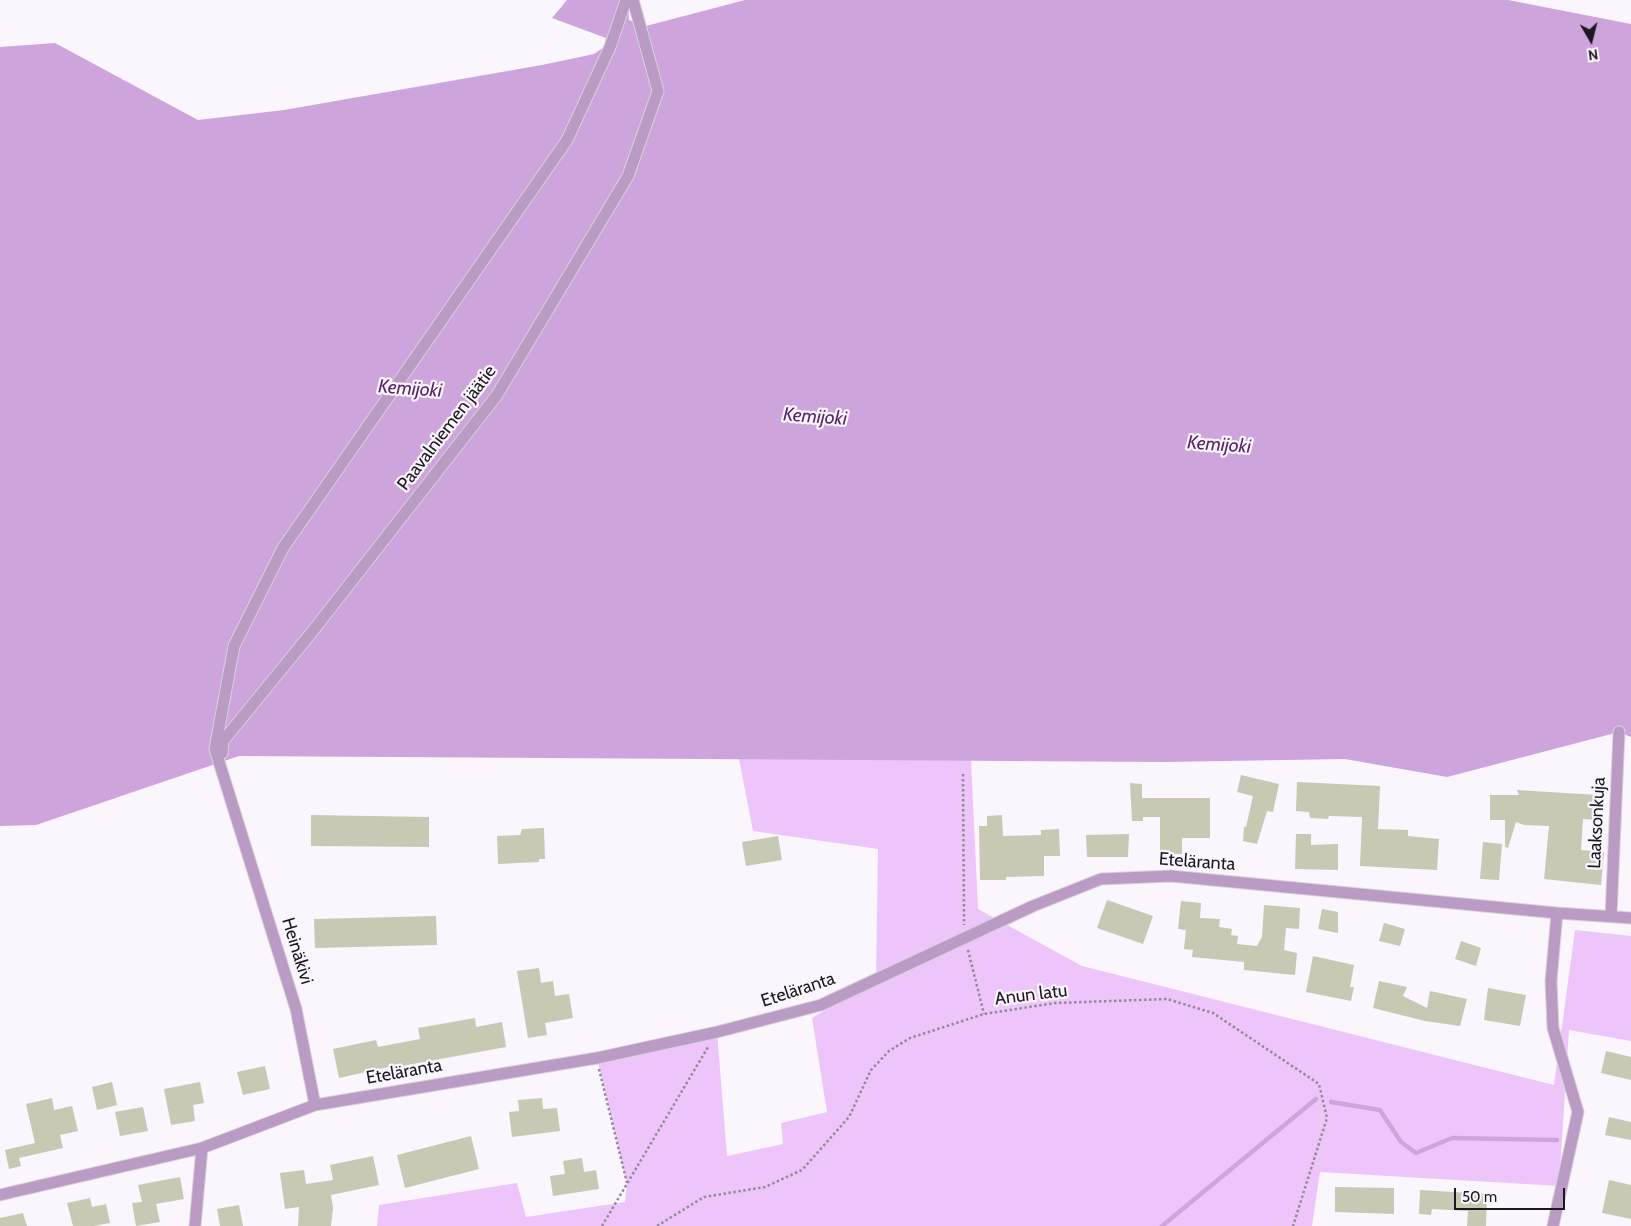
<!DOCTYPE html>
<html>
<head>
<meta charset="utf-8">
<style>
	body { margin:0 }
	#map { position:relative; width:1631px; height:1226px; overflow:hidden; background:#fbf5fe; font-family:Cabin,sans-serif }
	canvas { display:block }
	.north { position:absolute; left:1566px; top:15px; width:50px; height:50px; -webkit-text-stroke:4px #fbf5fe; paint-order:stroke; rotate:172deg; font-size:14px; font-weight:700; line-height:20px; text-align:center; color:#1d181f }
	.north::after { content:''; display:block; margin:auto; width:18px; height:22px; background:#1d181f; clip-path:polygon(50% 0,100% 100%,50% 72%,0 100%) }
	.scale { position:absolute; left:1454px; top:1188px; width:111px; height:22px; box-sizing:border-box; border:2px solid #1d181f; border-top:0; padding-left:6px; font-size:15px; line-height:18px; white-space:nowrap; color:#1d181f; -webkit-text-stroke:4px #fbf5fe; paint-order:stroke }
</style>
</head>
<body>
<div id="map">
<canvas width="1631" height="1226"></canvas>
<div class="north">N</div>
<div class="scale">50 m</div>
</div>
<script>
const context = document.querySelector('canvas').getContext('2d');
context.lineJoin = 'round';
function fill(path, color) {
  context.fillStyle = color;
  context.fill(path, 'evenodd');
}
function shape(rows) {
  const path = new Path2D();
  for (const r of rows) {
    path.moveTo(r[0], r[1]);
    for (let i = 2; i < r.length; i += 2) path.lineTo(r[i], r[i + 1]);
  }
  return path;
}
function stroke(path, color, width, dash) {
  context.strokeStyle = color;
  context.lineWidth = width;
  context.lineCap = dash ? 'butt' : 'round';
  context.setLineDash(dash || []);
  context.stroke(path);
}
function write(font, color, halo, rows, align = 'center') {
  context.font = font + ' Cabin,sans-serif';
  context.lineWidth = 4.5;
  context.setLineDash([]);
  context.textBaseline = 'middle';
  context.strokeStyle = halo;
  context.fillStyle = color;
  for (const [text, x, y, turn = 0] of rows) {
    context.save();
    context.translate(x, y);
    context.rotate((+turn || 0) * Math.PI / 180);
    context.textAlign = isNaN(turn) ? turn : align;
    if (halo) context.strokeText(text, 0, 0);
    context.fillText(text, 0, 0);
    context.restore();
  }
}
fill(shape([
	[739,759,971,760,978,909,1082,966,1554,1085,1575,930,1631,936,1631,1041,1569,1030,1559,1186,1320,1172,1312,1226,377,1226,379,1205,517,1183,526,1217,625,1202,627,1184,597,1058,717,1032,727,1156,783,1144,781,1123,827,1112,812,1018,876,980,878,849,753,831]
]), '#edc5fb');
fill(shape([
	[567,0,628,0,629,20,646,26,745,0,1508,0,1631,24,1631,737,1619,732,1447,777,1345,759,1163,762,239,756,36,825,0,826,0,47,55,43,198,120,284,110,542,65,594,54,604,47,606,38,552,18]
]), '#cea4dc');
stroke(shape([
	[1331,1102,1380,1110,1401,1142,1416,1153,1452,1138,1557,1140],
	[1162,1226,1316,1099]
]), '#cea4dc', 4.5);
fill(shape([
	[1241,775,1279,784,1273,812,1267,811,1257,844,1243,841,1244,827,1246,827,1253,796,1237,792],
	[1297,782,1380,786,1378,829,1408,830,1408,836,1439,839,1437,870,1360,866,1362,817,1329,816,1328,819,1310,818,1309,812,1296,811],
	[1130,783,1142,784,1142,798,1210,798,1210,838,1182,838,1182,854,1160,854,1160,817,1143,817,1143,821,1132,821],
	[1517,790,1598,795,1597,820,1583,819,1581,850,1604,852,1601,885,1544,879,1549,826,1524,825,1516,822,1508,848,1505,847,1505,820,1490,820,1490,795,1519,795],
	[311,815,429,817,429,847,311,846],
	[1002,815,1003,836,1041,835,1041,830,1059,829,1060,856,1044,856,1044,876,1006,877,1006,880,980,880,979,826,987,826,987,816],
	[544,828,545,859,539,859,539,862,498,864,497,836,520,835,522,829],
	[1129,834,1128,857,1087,857,1086,835],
	[1296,834,1311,834,1311,845,1338,844,1338,870,1295,869],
	[778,836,782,860,746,866,742,842],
	[1483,842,1502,844,1499,880,1480,879],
	[1107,900,1153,916,1143,944,1097,928],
	[1181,901,1201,903,1200,918,1220,919,1219,927,1232,929,1231,935,1238,936,1237,944,1257,946,1262,937,1264,905,1300,908,1299,929,1286,928,1284,950,1297,953,1295,975,1244,970,1244,962,1192,957,1193,950,1184,949,1186,930,1178,929],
	[1322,909,1338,912,1338,933,1318,929],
	[436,916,437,945,315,948,314,919],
	[1384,923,1405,929,1400,946,1379,941],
	[1461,941,1481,948,1476,966,1455,959],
	[1313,956,1354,965,1350,987,1354,987,1351,1001,1306,992],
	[539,968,541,983,553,981,555,996,569,994,573,1018,545,1023,547,1035,528,1038,517,971],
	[1379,981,1407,987,1403,996,1427,1008,1430,991,1467,999,1460,1026,1425,1021,1373,1008],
	[1488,988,1526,995,1520,1026,1484,1020],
	[475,1018,476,1027,502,1022,506,1047,402,1066,402,1064,339,1078,333,1049,376,1040,378,1047,420,1039,418,1028],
	[1606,1051,1631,1057,1631,1080,1601,1073],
	[265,1066,270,1089,243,1095,237,1072],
	[112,1082,117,1105,97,1110,92,1087],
	[200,1082,204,1103,193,1105,195,1121,171,1125,164,1089],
	[52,1098,54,1110,72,1106,78,1131,60,1135,63,1148,19,1158,21,1166,9,1169,5,1150,35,1143,26,1104],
	[542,1098,543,1109,557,1108,560,1131,512,1137,509,1112,519,1111,518,1100],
	[143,1107,148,1131,120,1136,115,1112],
	[1609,1117,1631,1122,1631,1140,1605,1135],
	[471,1136,479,1169,405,1188,397,1155],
	[373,1156,379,1185,331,1195,333,1208,331,1226,298,1226,299,1207,285,1209,280,1173,304,1170,306,1184,333,1180,330,1165],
	[582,1158,584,1172,596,1170,599,1189,553,1196,550,1176,565,1174,563,1161],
	[180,1177,184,1199,156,1204,160,1222,136,1226,132,1203,142,1202,138,1185],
	[1609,1180,1631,1185,1631,1219,1602,1213],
	[1335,1187,1394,1188,1394,1214,1335,1212],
	[1420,1190,1487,1194,1486,1226,1467,1226,1468,1211,1432,1209,1431,1215,1419,1214],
	[90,1198,92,1207,106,1204,110,1223,94,1226,73,1226,67,1203],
	[239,1205,243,1226,220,1226,217,1209],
	[23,1213,27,1226,0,1226,0,1218]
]), '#c7c9b2');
const minor = shape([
	[222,753,223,741,312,632,497,395,628,176,658,91,633,0],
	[1611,916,1619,732],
	[315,1105,296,1009,215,749,234,646,283,548,567,140,610,47,626,0],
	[0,1195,202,1148,315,1105,597,1058,717,1032,821,1005,1033,906,1101,879,1171,876,1557,913,1631,918],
	[195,1226,202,1148],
	[1553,1226,1578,1112,1553,1028,1551,981,1557,913]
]);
stroke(minor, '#d7d2da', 13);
stroke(shape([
	[963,774,964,925],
	[968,950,984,1014],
	[599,1069,627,1183],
	[602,1226,708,1047],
	[657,1226,704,1197,765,1187,802,1170,849,1117,871,1070,889,1051,910,1038,984,1014,1055,1003,1167,999,1213,1013,1319,1084,1327,1118,1293,1226]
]), '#918c94', 2.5, [2.5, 2.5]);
stroke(minor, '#b99bc4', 11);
write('18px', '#1d181f', '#fbf5fe', [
	["Paavalniemen jäätie",447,428,-53],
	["Laaksonkuja",1597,823,-87],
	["Eteläranta",1197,862,4],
	["Heinäkivi",297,951,73],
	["Eteläranta",798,990,-18],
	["Anun latu",1031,995,-7],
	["Eteläranta",404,1072,-10]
]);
write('italic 19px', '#582568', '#fbf5fe', [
	["Kemijoki",410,389,4],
	["Kemijoki",815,417,4],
	["Kemijoki",1219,445,4]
]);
</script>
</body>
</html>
